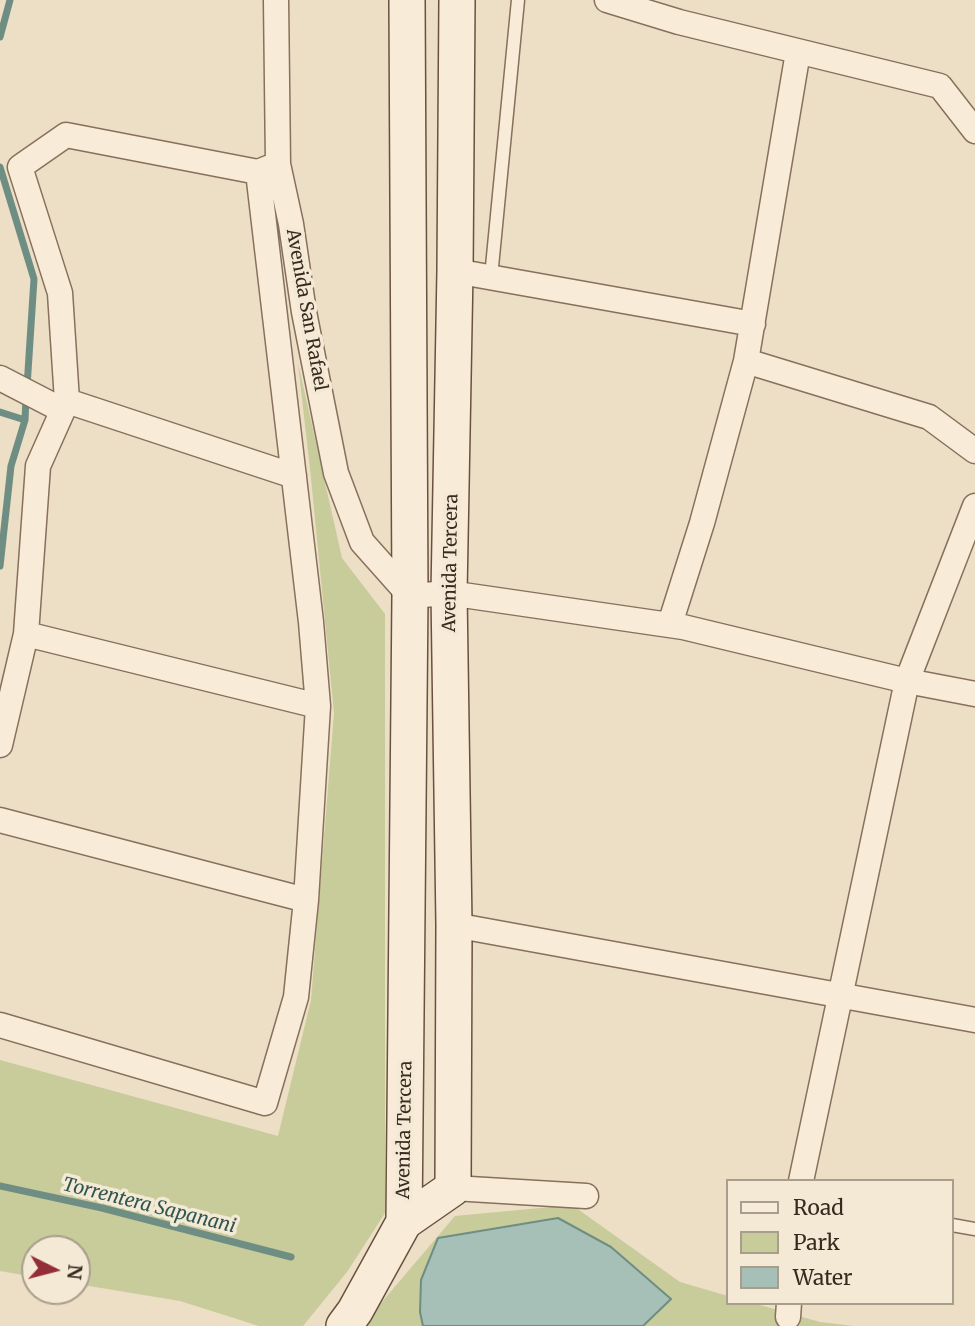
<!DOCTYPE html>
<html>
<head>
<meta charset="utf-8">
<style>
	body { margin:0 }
	#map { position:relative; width:975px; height:1326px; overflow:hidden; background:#eddec6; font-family:Merriweather,serif }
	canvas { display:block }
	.legend { position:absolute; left:726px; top:1179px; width:228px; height:126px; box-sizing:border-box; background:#f4e9d5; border:2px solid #a99d8c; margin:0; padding:9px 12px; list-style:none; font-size:21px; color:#382a1f }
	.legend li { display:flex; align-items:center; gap:14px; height:35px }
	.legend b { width:35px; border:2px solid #a99d8c }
	.north { position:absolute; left:21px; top:1235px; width:70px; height:70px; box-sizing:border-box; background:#f4e9d5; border:2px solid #a99d8c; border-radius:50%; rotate:96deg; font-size:19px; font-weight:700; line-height:28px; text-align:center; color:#382a1f }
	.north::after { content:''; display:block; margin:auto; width:24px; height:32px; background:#942e36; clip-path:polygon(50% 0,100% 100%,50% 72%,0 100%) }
</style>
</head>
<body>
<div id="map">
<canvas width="975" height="1326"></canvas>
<ul class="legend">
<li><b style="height:9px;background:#f8ecd9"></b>Road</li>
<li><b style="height:19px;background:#c8cb9a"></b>Park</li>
<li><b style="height:19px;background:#a7c0b7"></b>Water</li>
</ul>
<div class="north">N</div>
</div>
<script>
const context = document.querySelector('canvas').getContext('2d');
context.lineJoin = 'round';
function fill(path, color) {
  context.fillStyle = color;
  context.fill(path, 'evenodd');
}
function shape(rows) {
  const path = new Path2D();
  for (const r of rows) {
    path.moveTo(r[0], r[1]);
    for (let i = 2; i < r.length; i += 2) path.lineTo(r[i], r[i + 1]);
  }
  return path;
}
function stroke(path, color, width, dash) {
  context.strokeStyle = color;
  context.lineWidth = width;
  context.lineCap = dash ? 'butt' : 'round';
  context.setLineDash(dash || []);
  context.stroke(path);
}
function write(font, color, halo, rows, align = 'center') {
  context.font = font + ' Merriweather,serif';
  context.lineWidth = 7;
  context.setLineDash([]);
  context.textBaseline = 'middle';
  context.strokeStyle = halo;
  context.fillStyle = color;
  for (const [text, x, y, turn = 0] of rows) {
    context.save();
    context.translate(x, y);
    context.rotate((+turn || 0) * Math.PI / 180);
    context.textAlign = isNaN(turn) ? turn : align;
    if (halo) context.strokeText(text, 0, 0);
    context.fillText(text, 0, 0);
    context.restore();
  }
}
fill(shape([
	[298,363,342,558,385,614,385,1213,347,1272,303,1326,259,1326,180,1301,77,1284,77,1249,35,1249,35,1277,0,1271,0,1060,278,1136,311,1000,334,713,311,478],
	[572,1205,680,1282,728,1296,728,1303,753,1303,820,1322,854,1326,363,1326,364,1323,455,1216]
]), '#c8cb9a');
const water = shape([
	[558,1218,611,1247,671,1299,643,1326,423,1326,420,1312,421,1280,438,1238,558,1218]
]);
fill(water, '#a7c0b7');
stroke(water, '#6e8e84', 2);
stroke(shape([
	[0,37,10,0],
	[0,167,34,279,27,387],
	[0,412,25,420],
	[0,566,11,466,25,420,26,398],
	[0,1186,102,1208,291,1257]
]), '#6e8e84', 7);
const lane = shape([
	[491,277,518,0],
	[952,1225,975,1229]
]);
const street = shape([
	[276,0,278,164,291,224,304,312,336,473,362,542,410,596,449,593,683,627,907,681,975,694],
	[607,0,679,22,940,86,975,131],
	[258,172,66,135,20,167,60,293,67,401,294,476],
	[455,271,753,324],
	[746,361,929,417,975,451],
	[0,378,62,410],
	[670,624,702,523,746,361,798,52],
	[26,634,318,706],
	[0,745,26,634,38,466,67,401],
	[0,820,306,900],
	[454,925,975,1020],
	[0,1025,265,1103,296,997,306,900,318,706,311,622,258,172,278,164],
	[801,1181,907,681,975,506],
	[453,1188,586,1196],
	[788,1317,789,1303]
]);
const secondary = shape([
	[404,1222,410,596,407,0],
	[344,1326,355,1311,404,1222,453,1188,454,925,449,593,455,271,457,0]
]);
stroke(lane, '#87705c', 15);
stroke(street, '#87705c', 27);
stroke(secondary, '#69513f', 38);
stroke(lane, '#f8ecd9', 12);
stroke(street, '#f8ecd9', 24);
stroke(secondary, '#f8ecd9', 35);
write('18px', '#382a1f', '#f4e9d5', [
	["Avenida San Rafael",306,310,80],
	["Avenida Tercera",451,563,-89],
	["Avenida Tercera",405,1130,-89]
]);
write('italic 19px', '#2f5752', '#f4e9d5', [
	["Torrentera Sapanani",149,1206,14]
]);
</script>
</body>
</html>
